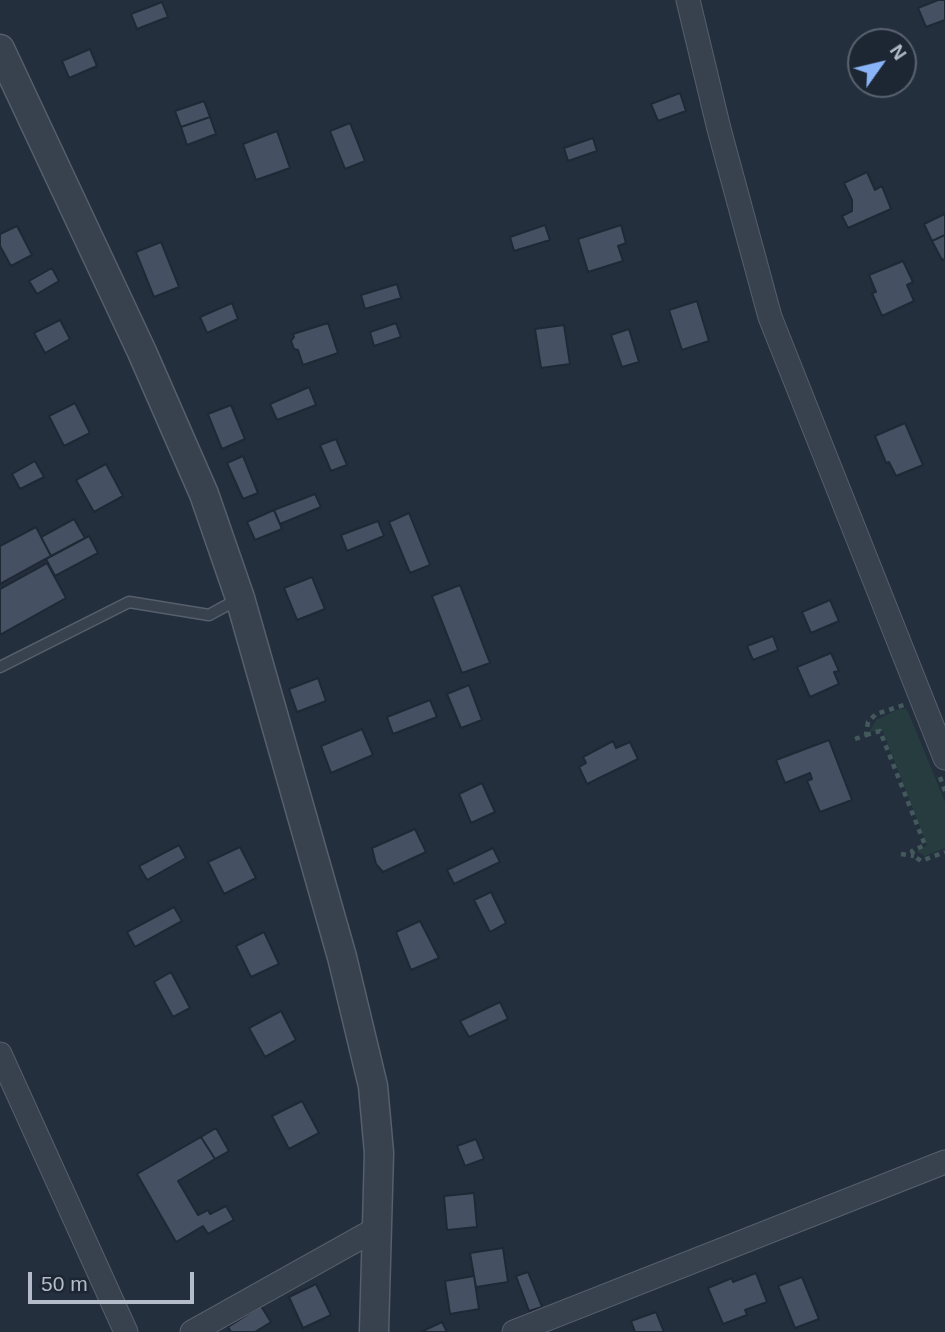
<!DOCTYPE html>
<html>
<head>
<meta charset="utf-8">
<style>
	body { margin:0 }
	#map { position:relative; width:945px; height:1332px; overflow:hidden; background:#242f3e; font-family:Helvetica,sans-serif }
	canvas { display:block }
	.north { position:absolute; left:847px; top:28px; width:70px; height:70px; box-sizing:border-box; background:#1d2633; border:2px solid #59626f; border-radius:50%; rotate:56deg; font-size:19px; font-weight:700; line-height:28px; text-align:center; color:#b4bcc9 }
	.north::after { content:''; display:block; margin:auto; width:24px; height:32px; background:#8ab4f8; clip-path:polygon(50% 0,100% 100%,50% 72%,0 100%) }
	.scale { position:absolute; left:28px; top:1272px; width:166px; height:32px; box-sizing:border-box; border:4px solid #b4bcc9; border-top:0; padding-left:9px; font-size:21px; line-height:24px; white-space:nowrap; color:#b4bcc9; -webkit-text-stroke:5px #1d2633; paint-order:stroke }
</style>
</head>
<body>
<div id="map">
<canvas width="945" height="1332"></canvas>
<div class="north">N</div>
<div class="scale">50 m</div>
</div>
<script>
const context = document.querySelector('canvas').getContext('2d');
context.lineJoin = 'round';
function fill(path, color) {
  context.fillStyle = color;
  context.fill(path, 'evenodd');
}
function shape(rows) {
  const path = new Path2D();
  for (const r of rows) {
    path.moveTo(r[0], r[1]);
    for (let i = 2; i < r.length; i += 2) path.lineTo(r[i], r[i + 1]);
  }
  return path;
}
function stroke(path, color, width, dash) {
  context.strokeStyle = color;
  context.lineWidth = width;
  context.lineCap = dash ? 'butt' : 'round';
  context.setLineDash(dash || []);
  context.stroke(path);
}
fill(shape([
	[899,709,906,709,909,714,945,802,945,848,925,856,916,851,927,845,882,729,869,732,876,720]
]), '#263c3f');
const building = shape([
	[938,0,945,0,945,20,926,27,918,8,938,0],
	[162,2,168,17,137,29,131,14,162,2],
	[90,49,97,66,69,78,62,61,90,49],
	[680,93,686,111,658,121,651,104,680,93],
	[204,101,210,117,181,127,175,111,204,101],
	[210,117,216,134,187,145,181,127,210,117],
	[350,123,365,161,345,169,330,131,350,123],
	[277,131,290,168,256,180,243,144,277,131],
	[593,138,597,151,568,161,564,148,593,138],
	[867,172,875,190,882,186,891,209,848,228,842,216,852,211,852,200,844,183,867,172],
	[945,214,945,235,932,241,924,224,945,214],
	[545,225,550,240,514,251,510,237,545,225],
	[621,225,626,243,618,246,623,261,588,272,578,239,621,225],
	[17,226,32,255,11,266,0,246,0,234,17,226],
	[945,235,945,259,942,260,932,241,945,235],
	[161,242,179,287,154,297,136,252,161,242],
	[903,261,913,282,907,285,914,301,882,316,872,293,876,292,869,275,903,261],
	[52,268,59,281,37,294,29,281,52,268],
	[397,284,401,298,365,309,361,295,397,284],
	[697,301,709,341,682,350,669,310,697,301],
	[232,303,238,319,207,333,200,317,232,303],
	[60,320,70,339,45,353,34,333,60,320],
	[328,323,338,353,303,365,298,350,294,349,291,341,294,337,293,334,328,323],
	[396,323,401,337,374,346,370,332,396,323],
	[564,325,570,364,541,368,535,329,564,325],
	[629,329,639,362,622,367,611,335,629,329],
	[309,387,316,405,277,420,270,404,309,387],
	[75,403,90,433,64,446,49,416,75,403],
	[231,405,245,439,222,449,208,414,231,405],
	[905,423,923,465,896,476,889,462,886,463,875,436,905,423],
	[336,439,347,465,331,471,320,445,336,439],
	[243,456,258,493,243,499,227,463,243,456],
	[35,461,44,477,20,489,12,474,35,461],
	[106,464,123,496,94,512,76,480,106,464],
	[315,494,321,507,280,524,274,510,315,494],
	[274,510,282,529,255,540,247,522,274,510],
	[409,513,430,565,410,573,389,522,409,513],
	[74,519,85,538,51,556,41,537,74,519],
	[378,521,384,536,347,551,341,535,378,521],
	[36,527,51,556,0,584,0,546,36,527],
	[89,536,98,553,55,576,46,559,89,536],
	[47,563,66,598,0,635,0,589,47,563],
	[312,577,325,609,297,620,284,588,312,577],
	[460,585,490,663,462,673,432,596,460,585],
	[830,600,839,621,811,633,802,612,830,600],
	[773,636,778,650,753,660,747,646,773,636],
	[831,653,839,671,834,672,839,684,810,697,797,667,831,653],
	[318,678,326,701,297,712,289,689,318,678],
	[469,685,482,720,461,728,447,694,469,685],
	[430,700,437,717,393,734,387,717,430,700],
	[362,729,373,755,331,773,321,746,362,729],
	[829,740,852,800,820,812,807,781,812,779,810,773,785,783,776,760,829,740],
	[613,741,616,748,630,742,638,759,587,784,579,767,586,763,583,757,613,741],
	[482,783,495,812,471,823,459,794,482,783],
	[415,829,426,852,383,872,376,864,372,848,415,829],
	[179,845,186,858,147,880,139,866,179,845],
	[240,847,256,878,224,894,208,862,240,847],
	[493,848,500,862,454,884,447,870,493,848],
	[491,892,506,923,490,932,474,900,491,892],
	[174,907,182,921,135,947,127,932,174,907],
	[420,921,439,958,411,970,396,932,420,921],
	[264,932,279,964,251,977,236,946,264,932],
	[171,972,190,1008,173,1017,154,982,171,972],
	[500,1002,508,1019,469,1037,460,1021,500,1002],
	[281,1011,296,1040,265,1057,249,1028,281,1011],
	[302,1101,319,1133,289,1149,272,1116,302,1101],
	[216,1128,229,1151,215,1159,201,1137,216,1128],
	[201,1137,215,1159,178,1181,198,1215,208,1210,210,1214,226,1206,234,1220,208,1234,203,1226,176,1242,137,1174,201,1137],
	[476,1139,484,1159,465,1166,457,1146,476,1139],
	[474,1193,477,1227,447,1230,444,1196,474,1193],
	[503,1248,508,1282,476,1287,470,1253,503,1248],
	[528,1272,542,1307,529,1311,516,1276,528,1272],
	[756,1273,767,1302,745,1310,747,1315,723,1324,708,1288,732,1278,733,1282,756,1273],
	[474,1276,479,1309,450,1314,445,1281,474,1276],
	[802,1277,819,1319,795,1328,778,1286,802,1277],
	[316,1284,331,1315,303,1328,289,1297,316,1284],
	[261,1306,271,1322,255,1332,231,1332,228,1327,261,1306],
	[656,1312,664,1332,635,1332,631,1321,656,1312],
	[442,1322,447,1332,421,1332,442,1322]
]);
fill(building, '#455162');
stroke(building, '#1f2835', 2);
const service = shape([
	[0,667,129,602,209,615,240,598]
]);
const minor = shape([
	[688,0,719,129,770,317,945,758],
	[0,1054,126,1332],
	[192,1332,376,1229],
	[514,1332,945,1162]
]);
const tertiary = shape([
	[0,49,142,352,204,494,240,598,342,957,373,1086,379,1153,374,1332]
]);
stroke(service, '#565f6c', 13);
stroke(minor, '#565f6c', 25);
stroke(tertiary, '#565f6c', 31);
stroke(shape([
	[866,735,880,731,925,845,912,851,914,856,921,861,945,852],
	[855,739,866,735,868,722,876,714,904,705],
	[940,777,945,791],
	[901,854,914,856]
]), '#44595c', 4.5, [5, 5]);
stroke(service, '#38414e', 10);
stroke(minor, '#38414e', 23);
stroke(tertiary, '#38414e', 28);
</script>
</body>
</html>
